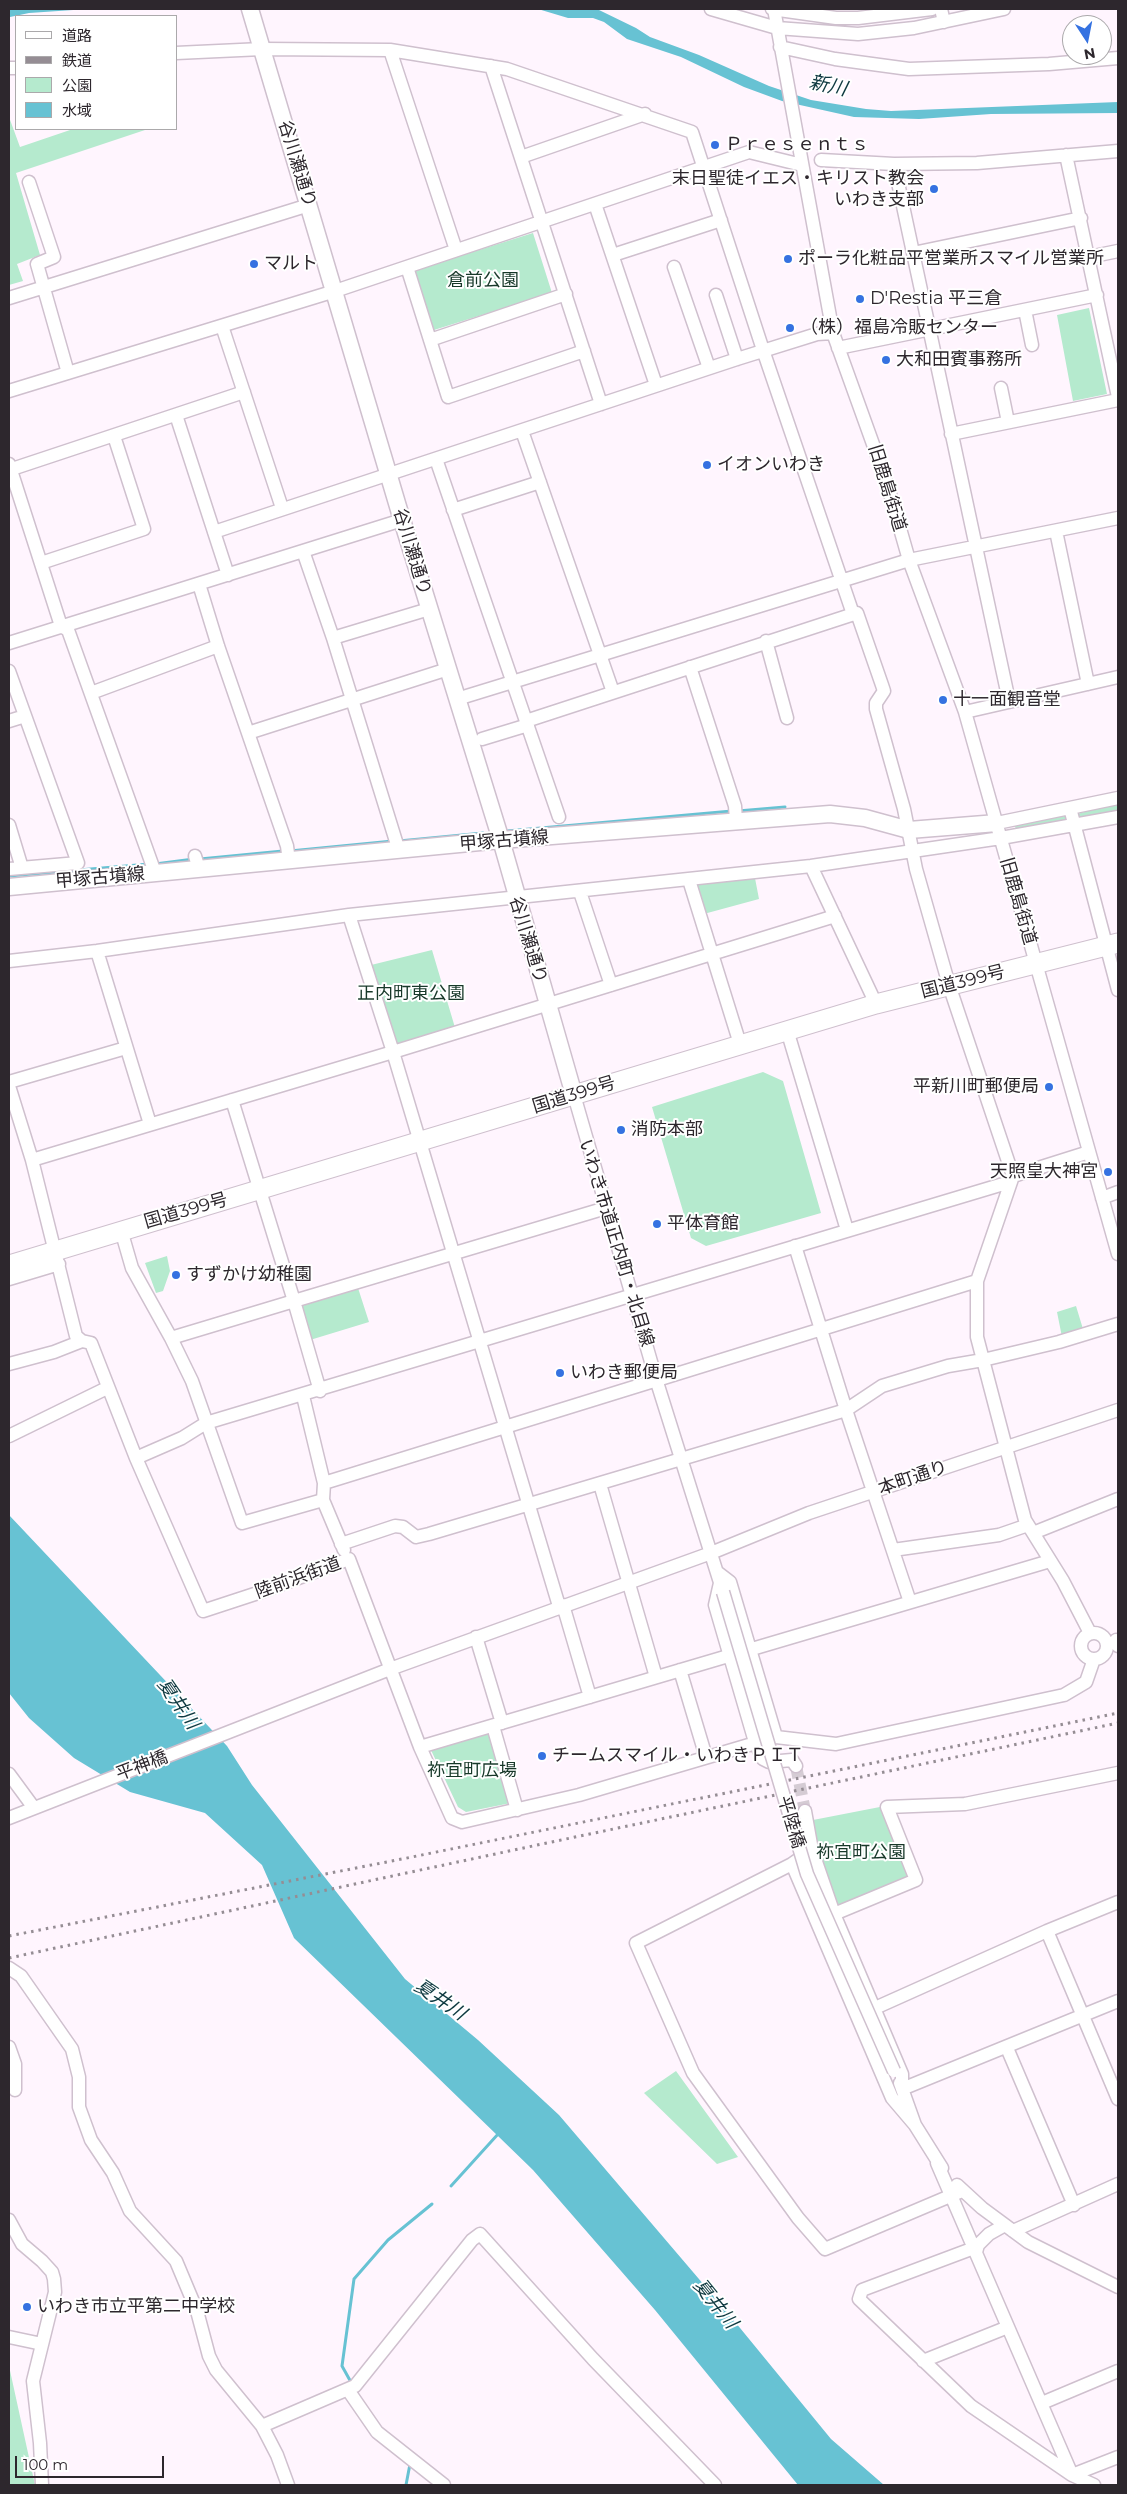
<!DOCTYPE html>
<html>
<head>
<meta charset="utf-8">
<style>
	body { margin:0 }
	#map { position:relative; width:1127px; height:2494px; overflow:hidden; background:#fff5fe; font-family:Montserrat,"Noto Sans JP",sans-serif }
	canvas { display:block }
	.frame { position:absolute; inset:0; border:10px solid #2d272d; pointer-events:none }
	.legend { position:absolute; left:15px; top:15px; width:162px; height:115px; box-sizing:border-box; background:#fff; border:1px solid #aba9ab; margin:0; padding:6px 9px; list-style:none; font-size:15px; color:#2d272d }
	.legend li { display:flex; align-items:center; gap:10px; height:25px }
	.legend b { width:25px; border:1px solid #aba9ab }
	.north { position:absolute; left:1062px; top:15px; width:50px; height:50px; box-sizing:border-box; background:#fff; border:1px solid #aba9ab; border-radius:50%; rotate:169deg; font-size:14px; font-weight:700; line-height:20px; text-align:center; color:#2d272d }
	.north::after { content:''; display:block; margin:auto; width:18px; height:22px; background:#3572e1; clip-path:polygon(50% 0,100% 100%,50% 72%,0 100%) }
	.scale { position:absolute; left:15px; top:2456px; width:149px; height:22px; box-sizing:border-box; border:2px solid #2d272d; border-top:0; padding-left:6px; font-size:15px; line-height:18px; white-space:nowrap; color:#2d272d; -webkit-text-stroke:4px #fff; paint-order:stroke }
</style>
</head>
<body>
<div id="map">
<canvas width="1127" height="2494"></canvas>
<div class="frame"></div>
<ul class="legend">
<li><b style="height:6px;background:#fff"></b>道路</li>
<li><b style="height:6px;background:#958d94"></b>鉄道</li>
<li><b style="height:14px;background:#b5eace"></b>公園</li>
<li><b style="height:14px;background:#67c2d3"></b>水域</li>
</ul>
<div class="north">N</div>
<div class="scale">100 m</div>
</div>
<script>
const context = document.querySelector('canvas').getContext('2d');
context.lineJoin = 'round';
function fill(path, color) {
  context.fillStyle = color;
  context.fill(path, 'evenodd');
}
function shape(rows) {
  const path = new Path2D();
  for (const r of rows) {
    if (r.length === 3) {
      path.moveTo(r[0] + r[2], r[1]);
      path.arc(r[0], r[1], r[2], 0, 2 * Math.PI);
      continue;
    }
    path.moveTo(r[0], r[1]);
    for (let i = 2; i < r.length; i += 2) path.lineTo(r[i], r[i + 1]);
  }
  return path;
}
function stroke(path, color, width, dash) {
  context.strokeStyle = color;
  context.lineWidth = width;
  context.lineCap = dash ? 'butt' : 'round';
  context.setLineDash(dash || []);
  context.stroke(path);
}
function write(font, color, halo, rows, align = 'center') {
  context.font = font + ' Montserrat,"Noto Sans JP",sans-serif';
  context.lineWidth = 4;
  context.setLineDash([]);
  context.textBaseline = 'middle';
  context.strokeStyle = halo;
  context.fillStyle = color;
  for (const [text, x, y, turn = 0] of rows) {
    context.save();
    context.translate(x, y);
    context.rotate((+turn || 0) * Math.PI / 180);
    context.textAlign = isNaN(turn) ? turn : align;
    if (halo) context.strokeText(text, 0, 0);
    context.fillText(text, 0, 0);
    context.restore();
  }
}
fill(shape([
	[9,117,20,147,73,129,148,129,16,173,40,255,17,264,23,281,9,285],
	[533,233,552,293,434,330,415,270],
	[1089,308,1107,394,1073,401,1057,315],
	[1118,803,1118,815,1078,821,1077,814],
	[1065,816,1066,821,1016,830,1015,826],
	[754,873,759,899,700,915,689,881],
	[432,950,456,1031,394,1051,367,966],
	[763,1072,783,1081,821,1213,706,1246,691,1238,652,1107],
	[167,1256,170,1271,163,1291,156,1293,145,1263],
	[358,1288,369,1322,310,1340,299,1310,302,1306],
	[1076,1306,1083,1329,1062,1337,1057,1312],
	[490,1733,511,1803,466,1812,458,1807,430,1748],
	[885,1806,910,1869,905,1883,836,1911,822,1865,813,1820],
	[676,2071,738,2157,717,2164,644,2093],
	[9,2366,35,2485,9,2485]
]), '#b5eace');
fill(shape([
	[9,9,88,9,29,13,10,17],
	[538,9,599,10,636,28,650,37,699,55,769,86,811,100,866,109,891,111,1118,102,1118,113,991,114,919,119,854,117,782,101,744,87,681,57,627,39,604,22,593,18,568,18],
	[9,1515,227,1746,252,1785,405,1979,478,2040,559,2115,722,2306,831,2439,884,2485,798,2485,655,2310,533,2170,294,1938,262,1865,205,1813,130,1792,74,1758,29,1718,9,1693]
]), '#67c2d3');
stroke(shape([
	[738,811,785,807],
	[507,831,732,811],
	[399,841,483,833],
	[290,851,393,841],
	[200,859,283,851],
	[155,864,194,859],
	[9,876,149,864],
	[451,2186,499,2133],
	[352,2384,342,2366,354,2279,388,2240,432,2204],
	[406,2485,410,2464]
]), '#67c2d3', 3);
stroke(shape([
	[796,1766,805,1811]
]), '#d5ccd4', 12, [12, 6]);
const minor = shape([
	[711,9,777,28,858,34,914,28,1004,9],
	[772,9,836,18,858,18,932,9],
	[774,9,833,333,887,483,909,560,965,712,1118,1254],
	[941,9,944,22],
	[780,47,835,59,909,69,1049,64,1118,58],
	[390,50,456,250],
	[176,53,262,49,390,50,507,69,692,132,763,350,853,614],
	[491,66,601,404],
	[9,68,16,68],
	[1066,155,1118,397],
	[521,157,645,114],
	[821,160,894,164,977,163,1118,151],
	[894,164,1009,701],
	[29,182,54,257,37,264,68,373],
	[595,204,656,385],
	[913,253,1081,218],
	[613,255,721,220],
	[1089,257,1118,251],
	[407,267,448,397,584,351],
	[674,267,709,368],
	[716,295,737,359],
	[9,298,309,205],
	[1025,310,1032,345],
	[222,326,282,508],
	[430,340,566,294],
	[838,348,1097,295],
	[1001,388,1008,422],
	[9,391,335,291,749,152,802,165],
	[176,415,228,575],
	[522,431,613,692],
	[951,434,1118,400],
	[436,459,526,721,857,613,882,685,884,691,876,703,876,709,904,809,916,869,949,985,1013,1176,977,1281,977,1337,1025,1520,1063,1581,1090,1633],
	[9,464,61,626,68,630,153,867,152,874],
	[9,470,244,392],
	[453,510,540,482],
	[1056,531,1088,684],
	[214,532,737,359,817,334,833,333],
	[303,551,333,638,399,851],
	[41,563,144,529,114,436],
	[199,584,218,646,287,846,289,861],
	[333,638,429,609],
	[766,641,787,718],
	[9,643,402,520],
	[690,667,735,806,736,820],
	[9,671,78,863,9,869],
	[91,693,218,646],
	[457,699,909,560,1118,518],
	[965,712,1118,677],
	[9,721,25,716],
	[526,721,559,817],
	[248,733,448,669],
	[482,739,528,725],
	[1070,808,1118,990],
	[997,823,1118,798],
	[9,825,22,868],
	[195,856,199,869],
	[811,866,876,1004],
	[689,880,740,1044],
	[580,892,611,985],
	[349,915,393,1052,559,1606],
	[97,951,150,1124],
	[9,961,97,951,349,915,811,866,1001,838,1118,817],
	[787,1030,847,1230],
	[9,1082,126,1048],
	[9,1086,32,1160,76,1336,82,1341,91,1343,136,1458,203,1611,264,1591,349,1559,420,1747,452,1818,462,1822,579,1795,776,1737,836,1744,1064,1695,1086,1682,1094,1659],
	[574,1095,656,1379,723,1592],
	[232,1100,294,1301,606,1208],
	[32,1160,393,1052,835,916],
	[1013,1176,1089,1152],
	[1102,1198,1118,1192],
	[121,1230,132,1268,171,1338,294,1301,320,1391],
	[795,1246,846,1410,910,1602],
	[9,1279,59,1264],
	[171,1338,192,1381,242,1523,323,1500],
	[9,1364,54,1352,82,1341],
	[303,1396,324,1483,323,1500,344,1550],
	[9,1436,107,1388],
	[136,1458,182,1438,206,1423,1010,1182],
	[324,1483,977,1281],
	[600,1484,656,1677],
	[1033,1533,1118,1499],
	[341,1544,395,1526,403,1527,416,1537,429,1534,846,1410,882,1386,948,1366,983,1360,1059,1342,1118,1324],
	[893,1550,999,1535,1028,1525],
	[717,1572,730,1582,776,1737],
	[720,1583,715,1605,755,1742,763,1759,769,1762,792,1760,796,1766],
	[563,1605,590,1697],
	[1094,1646,13],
	[476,1637,502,1723],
	[1116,1640,1118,1646],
	[680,1670,706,1757],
	[493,1726,517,1810],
	[420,1747,1050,1561],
	[9,1774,34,1808],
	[805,1811,812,1850],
	[9,1818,390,1669,711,1553,809,1513,1118,1410],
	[792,1864,636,1943,693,2073,798,2218,825,2249,962,2191],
	[834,1914,916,1880,887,1807,965,1804,1118,1773],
	[1047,1931,1118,2099],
	[9,1968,21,1976,72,2049,79,2077,79,2107,91,2140,113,2173,130,2211,176,2261,197,2311,209,2356,216,2370,262,2426,277,2455,288,2485],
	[875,2008,1047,1931,1118,1902],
	[9,2047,15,2064,15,2090],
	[1007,2048,1074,2205],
	[900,2083,915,2125,942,2168],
	[915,2125,892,2098,792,1864,812,1850,834,1914,902,2074,902,2089,1118,2001],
	[937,2163,1072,2475,1118,2457],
	[957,2185,982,2208,1028,2242,1118,2287],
	[9,2220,22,2244,42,2261,52,2272,54,2279,55,2292,33,2381,40,2443,42,2485],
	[1013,2231,1118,2184],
	[974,2248,862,2290,859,2299,971,2406,1072,2475,1094,2485],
	[976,2252,978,2245,989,2234,1005,2225],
	[9,2337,42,2344],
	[923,2361,1008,2327],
	[348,2390,377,2432,444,2485],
	[1042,2403,1118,2371],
	[262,2426,355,2386,472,2240,480,2234,593,2359,715,2485]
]);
const major = shape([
	[250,9,402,520,501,840,574,1095],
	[9,887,501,840,830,814,865,818,909,830,997,823]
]);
const highway = shape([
	[9,1265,876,1004,1118,943]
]);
stroke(minor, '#cfc0ce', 15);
stroke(major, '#cfc0ce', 19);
stroke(highway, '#cfc0ce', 21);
stroke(minor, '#fff', 12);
stroke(major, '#fff', 16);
stroke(highway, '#fff', 19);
stroke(shape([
	[9,1936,402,1859,1118,1713],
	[9,1958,542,1844,1118,1723]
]), '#958d94', 3, [2.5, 5]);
const minorBridge = shape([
	[723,1592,807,1874,894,2071]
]);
stroke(minorBridge, '#cfc0ce', 15, []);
stroke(minorBridge, '#fff', 12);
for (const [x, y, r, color] of [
	[715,145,5,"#3572e1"],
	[934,189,5,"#3572e1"],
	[788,259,5,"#3572e1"],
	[254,264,5,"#3572e1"],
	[860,299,5,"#3572e1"],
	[790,328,5,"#3572e1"],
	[886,360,5,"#3572e1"],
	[707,465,5,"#3572e1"],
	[943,700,5,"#3572e1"],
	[1049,1087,5,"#3572e1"],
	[621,1130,5,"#3572e1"],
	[1108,1172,5,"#3572e1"],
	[657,1224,5,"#3572e1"],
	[176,1275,5,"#3572e1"],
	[560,1373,5,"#3572e1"],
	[542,1756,5,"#3572e1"],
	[27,2307,5,"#3572e1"]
]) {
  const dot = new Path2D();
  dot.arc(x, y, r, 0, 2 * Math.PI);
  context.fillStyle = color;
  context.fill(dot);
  stroke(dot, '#fff', 2);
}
write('18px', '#2d272d', '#fff', [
	["Ｐｒｅｓｅｎｔｓ",725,145],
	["末日聖徒イエス・キリスト教会",924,179,"right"],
	["いわき支部",924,200,"right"],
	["ポーラ化粧品平営業所スマイル営業所",798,259],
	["マルト",264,264],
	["D'Restia 平三倉",870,299],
	["（株）福島冷販センター",800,328],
	["大和田賓事務所",896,360],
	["イオンいわき",717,465],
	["十一面観音堂",953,700],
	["平新川町郵便局",1039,1087,"right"],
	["消防本部",631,1130],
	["天照皇大神宮",1098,1172,"right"],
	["平体育館",667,1224],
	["すずかけ幼稚園",186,1275],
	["いわき郵便局",570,1373],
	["チームスマイル・いわきＰＩＴ",552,1756],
	["いわき市立平第二中学校",37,2307]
], 'left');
write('18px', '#2d272d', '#fff', [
	["谷川瀬通り",297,164,73],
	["旧鹿島街道",887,488,73],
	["谷川瀬通り",412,552,73],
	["甲塚古墳線",504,841,-5],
	["甲塚古墳線",100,878,-5],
	["旧鹿島街道",1018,901,74],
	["谷川瀬通り",528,940,73],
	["国道399号",963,982,-14],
	["国道399号",574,1095,-17],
	["国道399号",186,1211,-16],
	["いわき市道正内町・北目線",616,1243,73],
	["本町通り",913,1478,-19],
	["陸前浜街道",298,1578,-20],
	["平神橋",142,1766,-21],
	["平陸橋",791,1822,73]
]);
write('18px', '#173829', '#fff', [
	["倉前公園",483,281],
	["正内町東公園",411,994],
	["祢宜町広場",472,1771],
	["祢宜町公園",861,1853]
]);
write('italic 19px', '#0f3a41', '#fff', [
	["新川",828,86,12],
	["夏井川",178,1704,55],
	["夏井川",440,2000,34],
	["夏井川",715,2304,51]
]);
</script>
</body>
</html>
